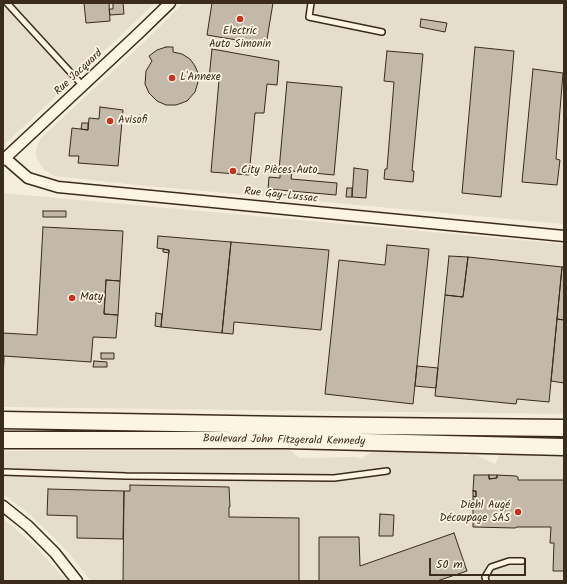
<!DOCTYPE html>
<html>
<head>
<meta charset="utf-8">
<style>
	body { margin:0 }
	#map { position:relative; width:567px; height:584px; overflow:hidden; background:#f4eddd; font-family:Kalam,sans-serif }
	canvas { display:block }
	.frame { position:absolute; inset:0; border:4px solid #3b2a1e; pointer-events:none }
	.scale { position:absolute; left:429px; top:558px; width:97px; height:18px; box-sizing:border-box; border:2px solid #3b2a1e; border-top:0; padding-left:5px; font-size:12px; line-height:14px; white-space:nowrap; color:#3b2a1e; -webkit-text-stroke:3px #fcf5e5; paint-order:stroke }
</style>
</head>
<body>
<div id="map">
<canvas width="567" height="584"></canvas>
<div class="frame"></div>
<div class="scale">50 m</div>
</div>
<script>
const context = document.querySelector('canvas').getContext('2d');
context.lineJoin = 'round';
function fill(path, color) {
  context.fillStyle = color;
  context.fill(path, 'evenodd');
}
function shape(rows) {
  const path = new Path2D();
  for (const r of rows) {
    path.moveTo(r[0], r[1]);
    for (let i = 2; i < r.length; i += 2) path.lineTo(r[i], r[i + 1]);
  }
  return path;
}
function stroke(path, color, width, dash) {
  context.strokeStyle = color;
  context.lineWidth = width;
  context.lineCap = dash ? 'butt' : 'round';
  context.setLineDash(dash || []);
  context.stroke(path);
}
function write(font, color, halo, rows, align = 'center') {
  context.font = font + ' Kalam,sans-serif';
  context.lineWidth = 3.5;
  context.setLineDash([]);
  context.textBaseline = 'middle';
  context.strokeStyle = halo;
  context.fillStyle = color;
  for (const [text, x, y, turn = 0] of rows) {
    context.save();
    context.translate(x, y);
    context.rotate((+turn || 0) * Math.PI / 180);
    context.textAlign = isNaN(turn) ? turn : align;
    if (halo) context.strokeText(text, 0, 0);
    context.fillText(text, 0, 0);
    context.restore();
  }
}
fill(shape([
	[3,3,155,3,3,146],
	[183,3,564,3,564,224,128,184,55,176,44,170,37,159,36,153,37,146,41,138,144,42],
	[3,193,564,244,564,414,3,407],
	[290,450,299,458,356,457,362,459,371,452,459,452,465,456,473,454,495,464,500,454,564,454,564,581,91,581,68,552,49,533,27,512,3,494,3,451],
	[3,518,36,547,67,581,3,581]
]), '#e5ddce');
const building = shape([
	[84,3,109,3,110,21,86,23,84,3],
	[113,3,123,3,124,14,110,15,109,9,113,9,113,3],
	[212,3,273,3,266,45,207,35,212,3],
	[421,19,447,23,445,32,420,27,421,19],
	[166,47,173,47,173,52,182,54,190,59,195,66,198,73,198,82,195,92,187,101,176,105,166,105,157,101,149,93,145,84,146,71,152,61,149,56,157,50,166,47],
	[475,47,514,51,501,197,462,193,475,47],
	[212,49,279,61,277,85,267,84,264,113,255,113,249,175,211,172,219,80,209,79,212,49],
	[387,51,423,54,412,171,414,171,413,182,384,179,385,169,387,169,394,82,384,81,387,51],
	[533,69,563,73,556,159,560,160,557,185,522,182,533,69],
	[287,82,342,87,334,175,292,171,291,179,337,183,336,195,268,189,269,177,280,178,280,172,288,173,288,171,279,170,287,82],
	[100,107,123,110,118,166,78,163,79,156,69,156,72,128,88,130,89,118,99,119,100,107],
	[82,123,88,123,88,130,81,129,82,123],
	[354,168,368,170,366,198,352,197,354,168],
	[347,188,352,188,352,197,346,197,347,188],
	[43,211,66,211,66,217,43,217,43,211],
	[43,227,123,231,120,281,106,280,104,314,118,315,116,338,93,337,91,362,4,356,3,382,3,333,37,335,43,227],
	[158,236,231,242,222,333,161,327,169,250,157,248,158,236],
	[231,242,329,250,321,330,234,322,233,334,222,333,231,242],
	[387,245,429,249,413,404,325,394,339,260,385,265,387,245],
	[163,249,169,250,169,253,163,252,163,249],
	[449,256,468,257,463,297,445,295,449,256],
	[468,257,562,267,549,402,517,399,516,404,435,396,445,295,463,297,468,257],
	[562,267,564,267,564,320,557,319,562,267],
	[106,280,120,281,118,315,104,314,106,280],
	[156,313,162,314,161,327,155,326,156,313],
	[557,319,564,320,564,383,551,381,557,319],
	[101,353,114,353,114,359,101,359,101,353],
	[94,361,107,362,107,367,93,367,94,361],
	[417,366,438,368,436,388,415,386,417,366],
	[474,475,489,475,489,479,497,478,497,475,516,476,518,477,518,480,564,480,564,571,553,571,554,543,550,543,551,527,517,527,515,528,473,527,473,496,476,497,476,491,473,491,474,475],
	[489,475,497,475,497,478,489,479,489,475],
	[130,485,229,487,230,507,229,507,229,517,299,518,299,581,123,581,124,491,130,491,130,485],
	[48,489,124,491,123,539,77,538,77,516,47,515,48,489],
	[473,491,476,491,476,497,473,496,473,491],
	[380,514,394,515,393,536,379,536,380,514],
	[454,533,467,571,437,581,319,581,319,537,359,537,360,566,454,533]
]);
fill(building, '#c3b9aa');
stroke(building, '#3b2a1e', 1);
const lane = shape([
	[7,3,83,86],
	[311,3,309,17,382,32],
	[3,472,126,476,334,478,387,471],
	[486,581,485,577,491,567,509,561,522,561]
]);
const street = shape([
	[5,158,28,178,58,187,564,236],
	[3,160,139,33,170,3],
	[3,506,28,526,55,553,77,581]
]);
const primary = shape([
	[3,420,288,425,564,428],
	[3,440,287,440,564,447]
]);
stroke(lane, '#3b2a1e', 8);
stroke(street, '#3b2a1e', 13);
stroke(primary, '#3b2a1e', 19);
stroke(lane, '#fcf5e5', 5);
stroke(street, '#fcf5e5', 10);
stroke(primary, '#fcf5e5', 16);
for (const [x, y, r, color] of [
	[240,19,4,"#c8321e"],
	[172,78,4,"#c8321e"],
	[110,121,4,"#c8321e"],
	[233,171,4,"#c8321e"],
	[72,298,4,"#c8321e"],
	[518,512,4,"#c8321e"]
]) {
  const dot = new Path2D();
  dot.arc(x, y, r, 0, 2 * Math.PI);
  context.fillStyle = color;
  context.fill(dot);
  stroke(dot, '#fcf5e5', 1.5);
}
write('11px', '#3b2a1e', '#fcf5e5', [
	["Electric",240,32,"center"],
	["Auto Simonin",240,45,"center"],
	["L'Annexe",180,78],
	["Avisofi",118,121],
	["City Pièces Auto",241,171],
	["Maty",80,298],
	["Diehl Augé",510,506,"right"],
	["Découpage SAS",510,519,"right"]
], 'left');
write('11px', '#3b2a1e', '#fcf5e5', [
	["Rue Jacquard",79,73,-43],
	["Rue Gay-Lussac",281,196,6],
	["Boulevard John Fitzgerald Kennedy",284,441,1]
]);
</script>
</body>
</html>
